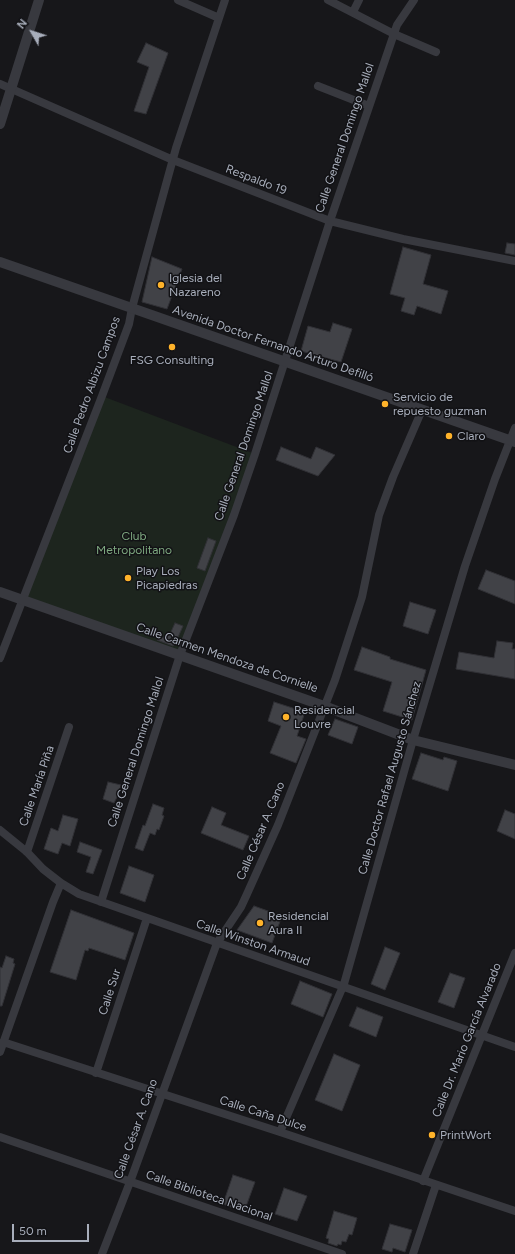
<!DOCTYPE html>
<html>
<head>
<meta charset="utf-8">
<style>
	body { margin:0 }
	#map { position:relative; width:515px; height:1254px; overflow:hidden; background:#17171a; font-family:Figtree,sans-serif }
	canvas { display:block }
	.north { position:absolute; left:12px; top:12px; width:40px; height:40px; -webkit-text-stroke:3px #121215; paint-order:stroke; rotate:309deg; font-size:11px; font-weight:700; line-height:16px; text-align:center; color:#a8aebb }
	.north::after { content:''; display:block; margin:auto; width:14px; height:18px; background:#a8aebb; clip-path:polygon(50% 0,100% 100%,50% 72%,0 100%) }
	.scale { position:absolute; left:12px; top:1224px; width:77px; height:18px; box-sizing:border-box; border:2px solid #a8aebb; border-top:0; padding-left:5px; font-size:12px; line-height:14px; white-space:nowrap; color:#a8aebb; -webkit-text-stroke:3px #121215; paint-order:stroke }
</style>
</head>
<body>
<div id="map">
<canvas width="515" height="1254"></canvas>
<div class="north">N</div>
<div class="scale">50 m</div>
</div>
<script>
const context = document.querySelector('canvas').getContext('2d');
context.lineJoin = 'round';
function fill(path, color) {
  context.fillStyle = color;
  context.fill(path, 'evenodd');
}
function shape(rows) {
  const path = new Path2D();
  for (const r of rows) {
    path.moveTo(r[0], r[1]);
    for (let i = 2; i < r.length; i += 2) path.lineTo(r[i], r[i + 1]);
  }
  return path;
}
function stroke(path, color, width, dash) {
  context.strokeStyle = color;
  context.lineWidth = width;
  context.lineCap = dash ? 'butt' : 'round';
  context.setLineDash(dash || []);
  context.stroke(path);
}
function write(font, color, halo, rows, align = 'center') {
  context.font = font + ' Figtree,sans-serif';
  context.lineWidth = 3;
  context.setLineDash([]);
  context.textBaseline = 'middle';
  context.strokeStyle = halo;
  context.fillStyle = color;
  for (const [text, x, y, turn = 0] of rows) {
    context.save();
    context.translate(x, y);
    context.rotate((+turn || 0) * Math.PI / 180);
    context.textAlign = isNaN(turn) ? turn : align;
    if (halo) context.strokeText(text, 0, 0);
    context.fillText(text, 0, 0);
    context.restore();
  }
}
fill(shape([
	[102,396,255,454,180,655,22,600]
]), '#1d251e');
const building = shape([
	[146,43,168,53,146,114,134,111,149,67,137,62,146,43],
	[507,243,515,244,515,255,505,253,507,243],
	[403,247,431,255,423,284,448,291,441,314,417,306,414,315,401,311,405,298,390,294,403,247],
	[152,257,182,269,167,309,142,302,152,257],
	[333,323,352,329,341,362,301,351,308,326,330,332,333,323],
	[281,447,311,459,316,447,335,455,318,476,276,460,281,447],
	[208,538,216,541,205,571,197,568,208,538],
	[486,570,515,581,515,604,478,589,486,570],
	[410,602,436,610,428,634,403,626,410,602],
	[175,623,183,626,175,644,173,646,157,640,170,634,175,623],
	[497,641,513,643,512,649,515,649,515,679,456,669,459,652,494,658,497,641],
	[362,647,390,657,390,659,426,670,412,720,383,711,392,682,354,670,362,647],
	[274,702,305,712,297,736,306,739,296,763,270,753,281,726,268,721,274,702],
	[335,719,358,727,352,744,328,735,335,719],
	[421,753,443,760,444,757,457,761,448,791,412,779,421,753],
	[108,782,121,785,118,797,117,797,114,803,103,799,108,782],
	[153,804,164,808,162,815,164,816,159,830,157,829,155,835,150,833,143,851,135,848,143,825,145,826,153,804],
	[212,807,226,813,221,825,249,836,243,850,201,833,212,807],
	[505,810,515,814,515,839,497,831,505,810],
	[63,815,78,819,70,846,62,843,58,854,44,849,51,828,58,831,63,815],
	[80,842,102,850,93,874,86,872,91,857,77,852,80,842],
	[129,866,154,875,145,902,120,893,129,866],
	[254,906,282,916,272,943,237,930,254,906],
	[71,910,134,933,125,960,89,948,88,951,85,950,76,980,50,972,71,910],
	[385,947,400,953,385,990,371,984,385,947],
	[6,956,14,959,13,963,15,964,2,1006,0,1006,0,967,2,968,6,956],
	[450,973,465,978,454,1008,438,1002,450,973],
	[300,981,332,994,323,1017,291,1004,300,981],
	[357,1007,383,1017,376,1037,349,1026,357,1007],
	[334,1054,360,1065,342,1111,315,1100,334,1054],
	[233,1175,255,1182,244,1212,223,1204,233,1175],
	[284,1188,307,1196,297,1221,275,1214,284,1188],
	[334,1211,357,1218,352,1235,349,1234,346,1242,342,1241,341,1245,338,1244,337,1246,328,1243,329,1239,326,1238,334,1211],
	[390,1224,412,1230,405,1252,393,1248,392,1252,382,1249,390,1224]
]);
fill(building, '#414247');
stroke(building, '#313136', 1);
stroke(shape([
	[178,0,219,18],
	[328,0,394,34,436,52],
	[353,12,359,0],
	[0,84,173,160,330,221,403,239,515,261],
	[318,86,369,106],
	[0,658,102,396,129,324,132,308,176,148,225,0],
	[0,830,27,852,43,869,61,883,79,894,515,1047],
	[27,852,69,727],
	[101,902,180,655,234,515,255,454,330,221,397,25,414,0],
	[3,1042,280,1132,515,1211],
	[0,1052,53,902,61,883],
	[96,1073,147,918],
	[280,1132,344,984,413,740,465,566,495,479,515,428],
	[0,1137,342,1254],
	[423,1181,515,953],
	[102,1254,130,1182,217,943,241,907,247,894,278,825,335,680,362,597,379,515,393,477,422,410],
	[413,1254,436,1185]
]), '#38393f', 8);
stroke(shape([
	[0,124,39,0],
	[0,262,515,442],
	[0,592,324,706,413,740,515,765]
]), '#38393f', 10);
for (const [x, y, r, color] of [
	[161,285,4,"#ffb32a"],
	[172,347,4,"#ffb32a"],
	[385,404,4,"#ffb32a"],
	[449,436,4,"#ffb32a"],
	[128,578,4,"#ffb32a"],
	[286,717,4,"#ffb32a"],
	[260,923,4,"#ffb32a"],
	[432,1135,4,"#ffb32a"]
]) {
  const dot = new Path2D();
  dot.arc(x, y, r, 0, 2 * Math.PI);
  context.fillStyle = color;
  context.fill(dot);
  stroke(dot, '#121215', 1.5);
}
write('12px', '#a8aebb', '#121215', [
	["Calle General Domingo Mallol",345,138,-71],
	["Respaldo 19",256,180,21],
	["Avenida Doctor Fernando Arturo Defilló",273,344,19],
	["Calle Pedro Albizu Campos",92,385,-70],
	["Calle General Domingo Mallol",244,446,-71],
	["Calle Carmen Mendoza de Cornielle",227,658,19],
	["Calle General Domingo Mallol",136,752,-72],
	["Calle Doctor Rafael Augusto Sánchez",390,778,-74],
	["Calle María Piña",37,786,-71],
	["Calle César A. Cano",261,831,-67],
	["Calle Winston Armaud",253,943,19],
	["Calle Sur",110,992,-72],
	["Calle Dr. Mario García Alvarado",467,1040,-68],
	["Calle Caña Dulce",263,1114,18],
	["Calle César A. Cano",136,1129,-70],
	["Calle Biblioteca Nacional",209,1196,19]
]);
write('12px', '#a8aebb', '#121215', [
	["Iglesia del",169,278],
	["Nazareno",169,292],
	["FSG Consulting",172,360,"center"],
	["Servicio de",393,397],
	["repuesto guzman",393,411],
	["Claro",457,436],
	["Play Los",136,571],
	["Picapiedras",136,585],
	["Residencial",294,710],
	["Louvre",294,724],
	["Residencial",268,916],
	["Aura II",268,930],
	["PrintWort",440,1135]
], 'left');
write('12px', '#7da77f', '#121215', [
	["Club",134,536],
	["Metropolitano",134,550]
]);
</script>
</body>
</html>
